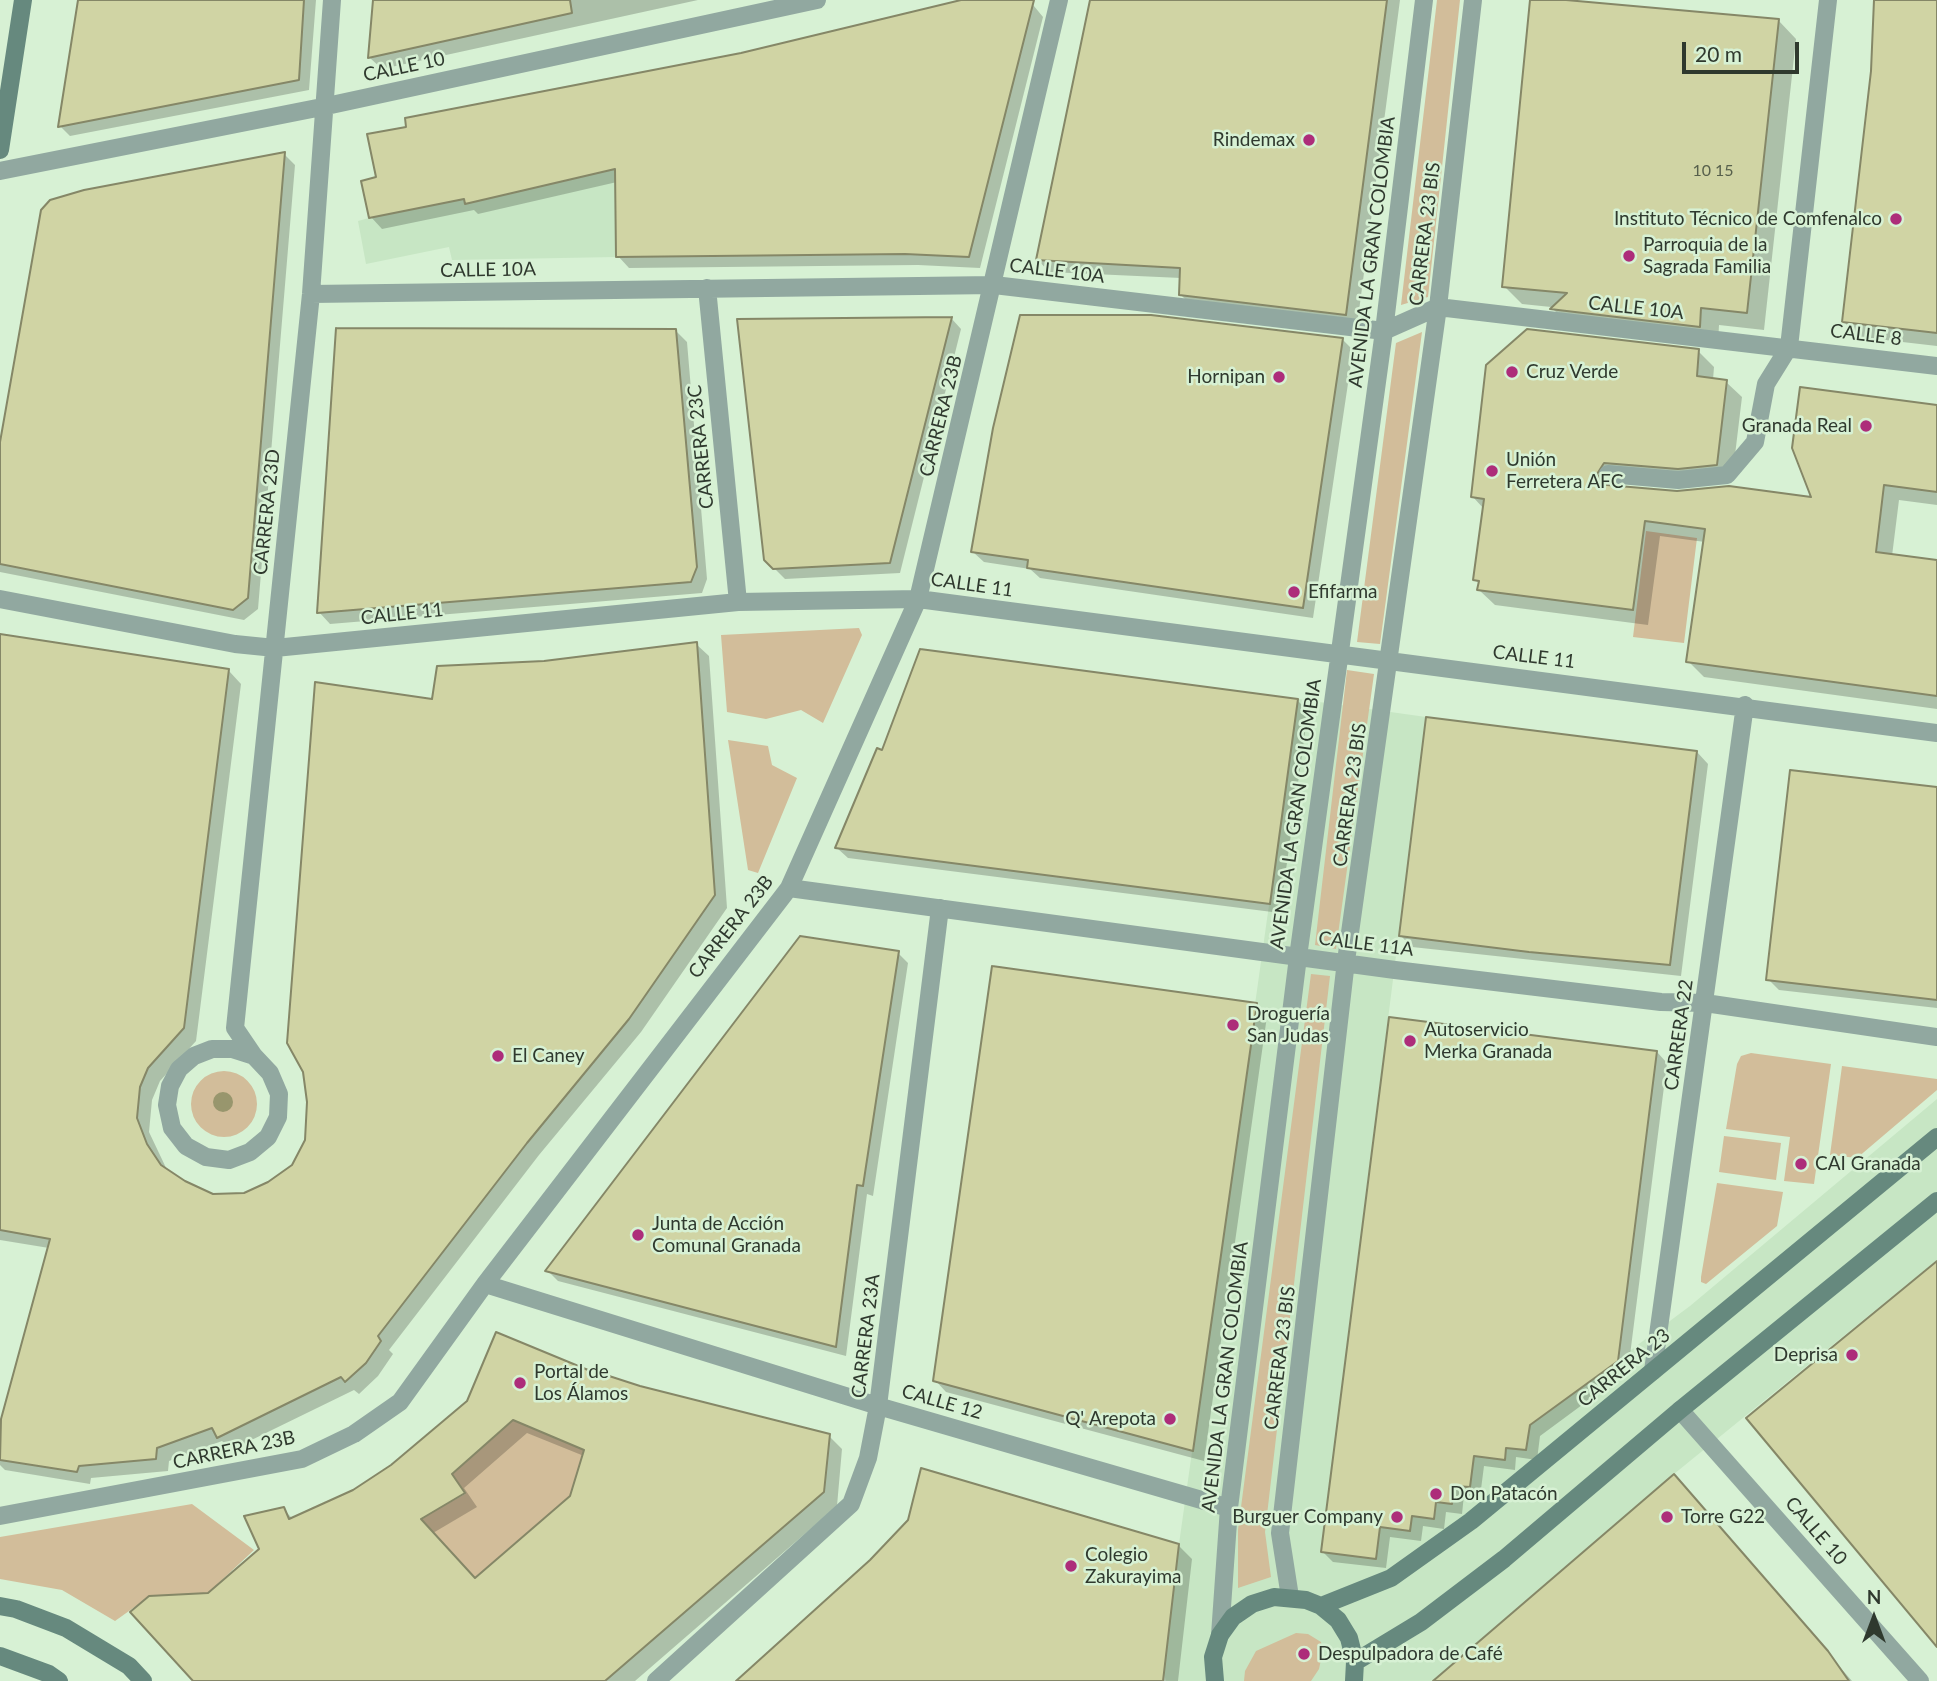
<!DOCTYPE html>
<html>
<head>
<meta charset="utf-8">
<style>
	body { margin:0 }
	#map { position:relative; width:1937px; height:1681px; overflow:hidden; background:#d7f1d4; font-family:Lato,sans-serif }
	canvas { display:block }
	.north { position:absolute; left:1839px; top:1583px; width:70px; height:70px; -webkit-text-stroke:5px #d7f1d4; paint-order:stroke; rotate:0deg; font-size:19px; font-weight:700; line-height:28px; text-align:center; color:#2f392e }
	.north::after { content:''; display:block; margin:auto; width:24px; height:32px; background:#2f392e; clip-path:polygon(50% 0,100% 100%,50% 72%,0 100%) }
	.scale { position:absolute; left:1682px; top:42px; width:117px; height:32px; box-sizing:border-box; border:4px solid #2f392e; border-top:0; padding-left:9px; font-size:21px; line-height:24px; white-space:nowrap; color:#2f392e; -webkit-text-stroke:5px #d7f1d4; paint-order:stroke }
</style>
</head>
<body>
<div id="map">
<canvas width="1937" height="1681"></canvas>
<div class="north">N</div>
<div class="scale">20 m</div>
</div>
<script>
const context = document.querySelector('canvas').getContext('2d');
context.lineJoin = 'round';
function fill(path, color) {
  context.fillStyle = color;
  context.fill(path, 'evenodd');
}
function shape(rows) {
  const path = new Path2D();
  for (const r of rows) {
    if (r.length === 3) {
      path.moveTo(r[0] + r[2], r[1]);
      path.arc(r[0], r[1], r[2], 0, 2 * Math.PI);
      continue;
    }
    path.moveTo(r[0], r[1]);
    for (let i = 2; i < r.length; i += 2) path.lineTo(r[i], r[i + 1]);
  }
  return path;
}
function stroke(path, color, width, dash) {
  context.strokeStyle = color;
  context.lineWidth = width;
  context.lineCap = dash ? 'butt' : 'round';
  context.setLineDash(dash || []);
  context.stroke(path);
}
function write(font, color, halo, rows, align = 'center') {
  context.font = font + ' Lato,sans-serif';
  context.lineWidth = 5;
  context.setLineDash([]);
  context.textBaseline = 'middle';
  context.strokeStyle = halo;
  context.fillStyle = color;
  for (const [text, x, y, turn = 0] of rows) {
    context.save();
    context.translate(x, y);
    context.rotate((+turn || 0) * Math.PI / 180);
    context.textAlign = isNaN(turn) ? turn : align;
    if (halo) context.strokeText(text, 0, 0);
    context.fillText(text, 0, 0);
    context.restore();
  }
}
fill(shape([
	[606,78,615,128,616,257,452,260,449,247,366,264,358,221,369,218,361,181,375,177,367,134,406,127,405,118],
	[1298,699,1426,717,1321,1552,1375,1559,1380,1527,1410,1531,1412,1516,1434,1519,1436,1503,1452,1504,1454,1486,1470,1487,1474,1456,1504,1460,1506,1448,1526,1450,1530,1425,1690,1306,1937,1099,1937,1260,1674,1474,1432,1681,1166,1681,1164,1674,1179,1544]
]), '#c7e6c4');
fill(shape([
	[1437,0,1460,0,1428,297,1401,305],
	[1422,332,1380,644,1357,642,1396,343],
	[1646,531,1697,538,1684,643,1633,637],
	[859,628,862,635,823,723,801,710,766,719,727,712,721,635],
	[1347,670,1374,674,1336,949,1315,945],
	[728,740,768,746,772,765,797,778,758,873,748,870],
	[1311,974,1330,976,1265,1532,1271,1577,1238,1588,1238,1530],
	[1751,1053,1831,1064,1814,1184,1784,1181,1790,1137,1726,1129,1737,1064,1741,1056],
	[1842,1066,1937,1079,1937,1090,1857,1158,1830,1155],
	[224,1104,33],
	[1724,1136,1781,1143,1776,1180,1719,1172],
	[1717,1183,1783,1192,1777,1226,1706,1284,1701,1282,1701,1277],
	[573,1364,606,1375,576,1476,589,1480,476,1579,388,1537,465,1494,452,1474,513,1420,545,1433],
	[192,1504,254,1550,208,1593,150,1596,115,1621,62,1590,0,1579,0,1537],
	[1296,1633,1308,1634,1321,1642,1323,1650,1319,1669,1311,1681,1244,1681,1245,1671,1256,1651]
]), '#d2bd9a');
fill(shape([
	[80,0,316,0,309,90,70,136,60,126],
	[374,0,698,0,382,69,370,58],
	[970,0,1029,0,1043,17,980,268,918,265,629,268,618,256,617,182,478,214,474,210,382,229,371,217,742,55],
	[1154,0,1400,0,1357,326,1193,307,1181,295,1181,278,1049,272,1038,260],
	[1532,0,1778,20,1796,39,1764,330,1719,325,1718,344,1570,326,1551,307,1522,304,1504,286],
	[1875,0,1937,0,1937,346,1859,337,1843,321,1873,71],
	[284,154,295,165,258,609,244,620,0,572,0,451],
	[951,318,961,329,900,573,785,579,765,559],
	[676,331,687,342,707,579,702,593,330,624,319,612],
	[1342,339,1353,350,1313,618,1040,578,1030,569,984,562,973,552],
	[1698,351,1714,367,1713,380,1726,382,1742,397,1732,480,1620,478,1613,488,1813,499,1937,406,1937,505,1899,500,1892,556,1937,562,1937,709,1704,677,1688,661,1705,542,1660,536,1648,625,1495,605,1479,590,1480,584,1475,580,1484,509,1473,497],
	[0,635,229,671,241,684,196,1041,160,1081,152,1100,149,1132,168,1172,213,1195,245,1195,269,1183,293,1166,306,1141,433,701,544,662,696,644,709,656,727,908,641,1032,539,1155,389,1350,393,1354,378,1376,359,1394,354,1390,231,1450,222,1441,169,1461,168,1471,91,1478,90,1484,5,1470,0,1465,0,1428,49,1248,0,1240],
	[1297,700,1308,711,1280,913,848,858,837,848,883,752],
	[1697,752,1708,764,1681,976,1412,947,1400,935],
	[1937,789,1937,1008,1779,990,1768,979],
	[898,953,908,963,873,1196,867,1194,846,1356,558,1281,548,1271],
	[1256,1005,1267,1016,1204,1461,946,1392,935,1380],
	[1657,1052,1667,1063,1628,1371,1540,1436,1537,1460,1516,1457,1515,1470,1484,1466,1480,1497,1464,1495,1462,1514,1446,1512,1444,1529,1423,1526,1421,1541,1390,1537,1386,1568,1333,1562,1322,1551],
	[607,1380,829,1436,842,1449,837,1506,635,1681,194,1681,209,1594,261,1550,283,1509,293,1519,353,1492,392,1466,469,1402],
	[527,1433,584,1456,572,1497,476,1580,433,1533,477,1507,464,1488],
	[1674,1477,1852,1681,1436,1681],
	[1178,1545,1192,1559,1178,1681,739,1681]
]), '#0003');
const building = shape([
	[78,0,304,0,299,80,58,127,78,0],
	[373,0,570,0,572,13,368,58,373,0],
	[961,0,1034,0,969,257,905,254,616,257,615,169,465,204,464,199,369,218,361,181,376,177,367,134,406,127,405,118,741,53,961,0],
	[1090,0,1387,0,1346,315,1179,295,1180,268,1036,260,1090,0],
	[1530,0,1566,0,1779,19,1747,313,1701,308,1700,327,1550,309,1567,293,1502,287,1530,0],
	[1874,0,1937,0,1937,333,1842,322,1871,71,1874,0],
	[285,152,248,598,233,610,0,564,0,442,41,210,50,200,84,190,285,152],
	[1020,315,1151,315,1343,338,1303,608,1027,568,1028,560,971,552,993,428,1020,315],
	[952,317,890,563,773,569,764,560,737,319,952,317],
	[336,328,676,329,697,567,691,582,317,613,336,328],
	[1527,329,1699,349,1697,376,1727,380,1717,465,1678,469,1604,463,1597,474,1601,483,1607,485,1677,491,1729,486,1811,497,1792,448,1800,387,1937,405,1937,492,1884,485,1876,552,1937,560,1937,696,1686,662,1705,529,1645,521,1633,610,1477,590,1479,581,1473,580,1484,499,1471,497,1486,365,1527,329],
	[0,634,229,669,184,1028,148,1068,140,1087,137,1118,147,1144,161,1165,185,1181,213,1194,244,1193,268,1182,292,1165,305,1140,307,1102,303,1072,287,1043,315,682,432,699,437,666,544,661,697,642,715,895,629,1019,527,1143,378,1336,381,1341,366,1363,345,1382,341,1377,217,1438,212,1428,157,1448,156,1459,79,1466,77,1472,0,1460,1,1419,50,1239,0,1230,0,634],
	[920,649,1298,699,1270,904,835,848,877,748,882,750,920,649],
	[1426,717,1697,751,1670,965,1529,952,1399,936,1426,717],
	[1790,770,1937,787,1937,1000,1766,980,1790,770],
	[800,936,899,951,863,1186,857,1185,836,1347,545,1271,800,936],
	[992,966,1257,1003,1193,1451,933,1381,992,966],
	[1389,1017,1657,1051,1618,1361,1530,1425,1526,1450,1506,1448,1505,1460,1474,1456,1470,1487,1454,1486,1452,1504,1436,1502,1434,1519,1412,1516,1410,1531,1380,1527,1376,1559,1321,1552,1389,1017],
	[1937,1261,1937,1647,1746,1418,1937,1261],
	[496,1332,605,1377,606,1375,640,1386,830,1434,824,1492,605,1681,193,1681,130,1612,149,1596,208,1593,259,1549,244,1516,284,1507,289,1519,353,1490,391,1465,467,1401,496,1332],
	[513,1420,584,1450,570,1496,475,1578,421,1519,465,1493,452,1474,513,1420],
	[921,1468,1179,1544,1163,1681,736,1681,870,1560,908,1520,921,1468],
	[1674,1474,1828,1651,1849,1681,1433,1681,1674,1474]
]);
fill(building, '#d0d4a4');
stroke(building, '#858767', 2);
stroke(shape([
	[0,171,322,107,817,0],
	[707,288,738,602],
	[311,294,994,285,1384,331,1438,307,1937,366],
	[1608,474,1678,480,1727,475,1755,442,1766,384,1789,347,1828,0],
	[0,599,235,644,275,648,738,602,918,599,1937,733],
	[789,888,1395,970,1661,1002,1705,1003,1937,1037],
	[254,1056,232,1049,212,1049,194,1056,179,1069,170,1086,167,1105,172,1128,186,1146,206,1157,229,1160,250,1152,268,1137,278,1117,279,1094,270,1073,254,1056,235,1028,311,294,332,0],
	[485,1284,878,1406,1229,1508],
	[1653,1371,1745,705],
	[1680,1410,1920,1681],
	[0,1516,302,1459,354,1434,400,1402,485,1284,789,888,918,599,1059,0],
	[1290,1597,1280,1533,1346,961,1438,307,1473,0],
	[1220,1635,1229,1508,1298,957,1384,331,1424,0],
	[656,1681,851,1504,868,1458,878,1406,940,908]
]), '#91a8a0', 18);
stroke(shape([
	[0,150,23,0],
	[0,1606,16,1609,66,1628,129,1666,143,1681],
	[1321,1606,1391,1578,1471,1521,1937,1137],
	[0,1656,49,1674,59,1681],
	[1355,1662,1421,1622,1504,1559,1680,1410,1937,1201],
	[1215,1681,1213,1657,1220,1635,1233,1617,1252,1604,1274,1597,1306,1600,1321,1606,1338,1620,1349,1638,1355,1662,1354,1681]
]), '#66897e', 18);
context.fillStyle = '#98966d';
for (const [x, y] of [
	[223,1102]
]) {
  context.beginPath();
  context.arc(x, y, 10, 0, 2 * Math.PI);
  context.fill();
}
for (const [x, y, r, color] of [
	[1309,140,7,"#ad2d7a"],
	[1896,219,7,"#ad2d7a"],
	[1629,256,7,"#ad2d7a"],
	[1512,372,7,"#ad2d7a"],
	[1279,377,7,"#ad2d7a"],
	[1866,426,7,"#ad2d7a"],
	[1492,471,7,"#ad2d7a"],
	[1294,592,7,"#ad2d7a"],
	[1233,1025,7,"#ad2d7a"],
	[1410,1041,7,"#ad2d7a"],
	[498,1056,7,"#ad2d7a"],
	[1801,1164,7,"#ad2d7a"],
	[638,1235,7,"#ad2d7a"],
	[1852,1355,7,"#ad2d7a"],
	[520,1383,7,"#ad2d7a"],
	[1170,1419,7,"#ad2d7a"],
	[1436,1494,7,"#ad2d7a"],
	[1397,1517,7,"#ad2d7a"],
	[1667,1517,7,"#ad2d7a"],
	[1071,1566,7,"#ad2d7a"],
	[1304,1654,7,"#ad2d7a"]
]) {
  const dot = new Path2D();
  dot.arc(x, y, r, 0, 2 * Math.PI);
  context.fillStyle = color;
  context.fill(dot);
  stroke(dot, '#d7f1d4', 2.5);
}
write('16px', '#57604c', null, [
	["10 15",1713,171]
]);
write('19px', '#2f392e', '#d7f1d4', [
	["CALLE 10",404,67,-12],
	["CARRERA 23 BIS",1425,234,-83],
	["AVENIDA LA GRAN COLOMBIA",1372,252,-83],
	["CALLE 10A",488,270,-1],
	["CALLE 10A",1057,271,7],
	["CALLE 10A",1636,308,6],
	["CALLE 8",1866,335,7],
	["CARRERA 23B",941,416,-76],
	["CARRERA 23C",701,447,-96],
	["CARRERA 23D",267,512,-84],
	["CALLE 11",972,585,8],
	["CALLE 11",402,614,-6],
	["CALLE 11",1534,657,7],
	["CARRERA 23 BIS",1350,795,-82],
	["AVENIDA LA GRAN COLOMBIA",1296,814,-82],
	["CARRERA 23B",731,927,-52],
	["CALLE 11A",1366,944,7],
	["CARRERA 22",1679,1035,-82],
	["CARRERA 23A",866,1336,-83],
	["CARRERA 23 BIS",1280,1358,-83],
	["CARRERA 23",1624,1368,-39],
	["AVENIDA LA GRAN COLOMBIA",1225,1377,-83],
	["CALLE 12",942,1402,16],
	["CARRERA 23B",234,1450,-12],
	["CALLE 10",1816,1531,49]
]);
write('19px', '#2f392e', '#d7f1d4', [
	["Rindemax",1295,140,"right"],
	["Instituto Técnico de Comfenalco",1882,219,"right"],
	["Parroquia de la",1643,245],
	["Sagrada Familia",1643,267],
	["Cruz Verde",1526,372],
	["Hornipan",1265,377,"right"],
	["Granada Real",1852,426,"right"],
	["Unión",1506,460],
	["Ferretera AFC",1506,482],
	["Efifarma",1308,592],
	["Droguería",1247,1014],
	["San Judas",1247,1036],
	["Autoservicio",1424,1030],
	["Merka Granada",1424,1052],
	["El Caney",512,1056],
	["CAI Granada",1815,1164],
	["Junta de Acción",652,1224],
	["Comunal Granada",652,1246],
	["Deprisa",1838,1355,"right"],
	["Portal de",534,1372],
	["Los Álamos",534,1394],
	["Q' Arepota",1156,1419,"right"],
	["Don Patacón",1450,1494],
	["Burguer Company",1383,1517,"right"],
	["Torre G22",1681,1517],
	["Colegio",1085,1555],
	["Zakurayima",1085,1577],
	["Despulpadora de Café",1318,1654]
], 'left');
</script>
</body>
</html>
